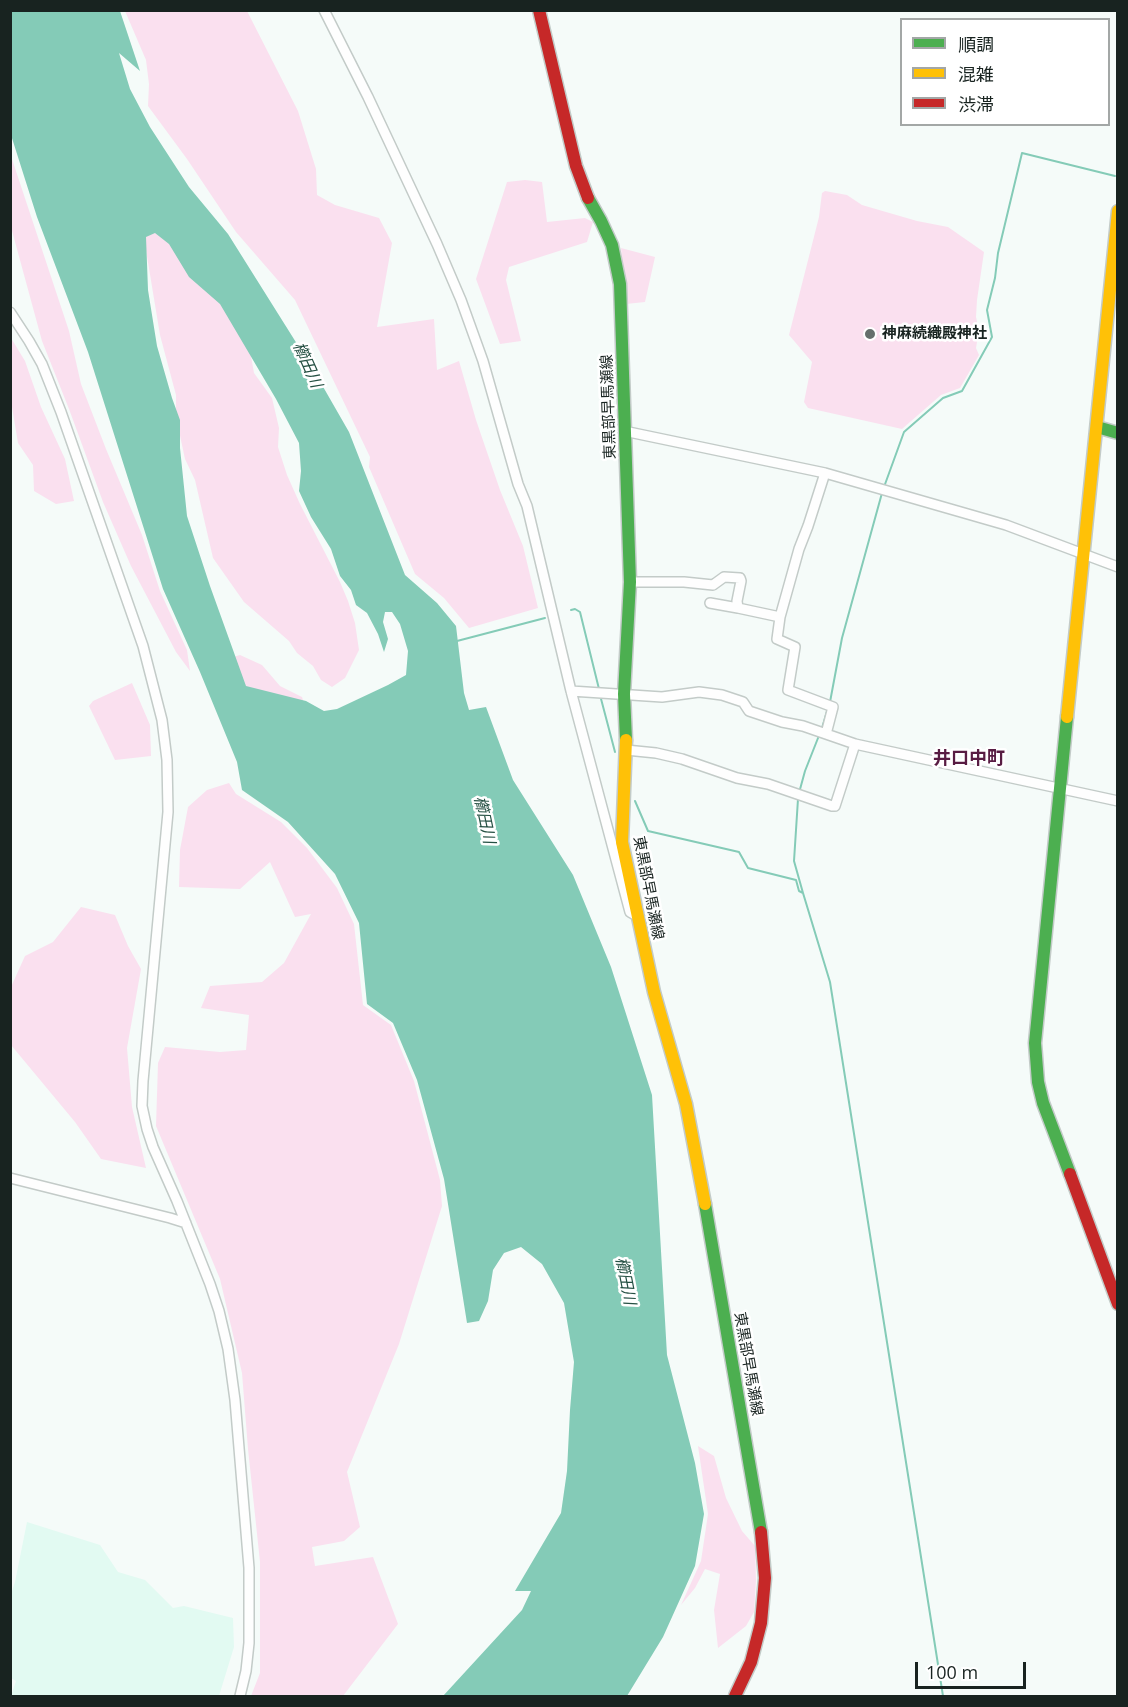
<!DOCTYPE html>
<html>
<head>
<meta charset="utf-8">
<style>
	body { margin:0 }
	#map { position:relative; width:1128px; height:1707px; overflow:hidden; background:#f5fbf9; font-family:"Open Sans","Noto Sans JP",sans-serif }
	canvas { display:block }
	.frame { position:absolute; inset:0; border:12px solid #182320; pointer-events:none }
	.legend { position:absolute; left:900px; top:18px; width:210px; height:108px; box-sizing:border-box; background:#fff; border:2px solid #a3a7a6; margin:0; padding:8px 10px; list-style:none; font-size:18px; color:#182320 }
	.legend li { display:flex; align-items:center; gap:12px; height:30px }
	.legend b { width:30px; border:2px solid #a3a7a6 }
	.scale { position:absolute; left:915px; top:1662px; width:111px; height:27px; box-sizing:border-box; border:3px solid #182320; border-top:0; padding-left:8px; font-size:18px; line-height:21px; white-space:nowrap; color:#182320; -webkit-text-stroke:4px #fff; paint-order:stroke }
</style>
</head>
<body>
<div id="map">
<canvas width="1128" height="1707"></canvas>
<div class="frame"></div>
<ul class="legend">
<li><b style="height:8px;background:#4caf50"></b>順調</li>
<li><b style="height:8px;background:#ffc107"></b>混雑</li>
<li><b style="height:8px;background:#c62828"></b>渋滞</li>
</ul>
<div class="scale">100 m</div>
</div>
<script>
const context = document.querySelector('canvas').getContext('2d');
context.lineJoin = 'round';
function fill(path, color) {
  context.fillStyle = color;
  context.fill(path, 'evenodd');
}
function shape(rows) {
  const path = new Path2D();
  for (const r of rows) {
    path.moveTo(r[0], r[1]);
    for (let i = 2; i < r.length; i += 2) path.lineTo(r[i], r[i + 1]);
  }
  return path;
}
function stroke(path, color, width, dash) {
  context.strokeStyle = color;
  context.lineWidth = width;
  context.lineCap = dash ? 'butt' : 'round';
  context.setLineDash(dash || []);
  context.stroke(path);
}
function write(font, color, halo, rows, align = 'center') {
  context.font = font + ' "Open Sans","Noto Sans JP",sans-serif';
  context.lineWidth = 5;
  context.setLineDash([]);
  context.textBaseline = 'middle';
  context.strokeStyle = halo;
  context.fillStyle = color;
  for (const [text, x, y, turn = 0] of rows) {
    context.save();
    context.translate(x, y);
    context.rotate((+turn || 0) * Math.PI / 180);
    context.textAlign = isNaN(turn) ? turn : align;
    if (halo) context.strokeText(text, 0, 0);
    context.fillText(text, 0, 0);
    context.restore();
  }
}
fill(shape([
	[27,1522,100,1545,118,1572,145,1580,173,1608,184,1606,233,1618,234,1647,219,1696,11,1696,16,1681,11,1678,11,1594,15,1582]
]), '#e2faf2');
fill(shape([
	[125,11,247,11,298,111,316,169,317,195,335,205,379,218,392,243,377,327,434,319,437,370,459,361,476,420,500,490,523,546,538,608,469,628,444,598,415,574,369,467,370,457,295,300,236,232,187,159,148,106,149,84,146,60],
	[10,153,69,331,81,384,106,449,142,535,160,591,187,650,190,671,176,652,131,566,103,502,69,409,42,341,11,227],
	[525,180,542,182,547,222,585,218,593,222,587,242,509,267,506,280,521,341,500,344,476,279,507,182],
	[825,191,847,195,862,205,917,221,948,227,984,252,977,300,976,317,979,330,976,348,979,355,960,388,941,395,902,429,808,408,804,402,812,362,789,335,819,217,822,193],
	[142,226,178,229,249,345,254,373,272,398,279,428,278,447,287,475,300,504,340,582,348,601,355,623,359,650,345,678,332,687,321,680,313,666,297,653,289,641,244,602,213,558,195,480,185,459,176,417,176,395,160,335],
	[621,248,655,257,645,302,626,304],
	[11,338,25,361,41,407,65,459,74,501,56,504,34,491,33,465,18,443,11,401],
	[240,655,262,665,280,686,302,697,308,715,259,721,233,657],
	[132,683,150,725,151,756,115,760,89,706,93,701],
	[229,783,236,794,281,822,307,848,337,888,354,924,363,1005,391,1025,414,1081,440,1180,442,1206,399,1344,347,1472,360,1527,344,1541,312,1547,315,1566,373,1557,398,1624,343,1696,251,1696,260,1673,260,1562,248,1449,242,1373,220,1279,156,1126,158,1063,165,1047,220,1052,246,1050,249,1015,201,1008,210,986,262,982,284,963,311,914,295,917,270,862,240,889,179,887,180,850,188,807,207,790],
	[81,907,115,915,128,946,141,969,127,1048,132,1107,146,1168,101,1159,75,1122,11,1045,11,987,25,956,53,942],
	[698,1446,714,1456,726,1498,742,1531,755,1546,756,1580,754,1612,746,1626,718,1648,714,1610,720,1574,705,1569,695,1588,681,1605,701,1561,708,1514]
]), '#fae0ef');
fill(shape([
	[10,11,120,11,140,71,119,53,130,89,150,127,189,187,228,234,314,371,349,432,405,575,437,603,456,626,464,693,469,710,486,707,513,780,573,875,611,967,652,1095,667,1355,695,1463,704,1514,695,1566,663,1637,627,1696,443,1696,522,1610,531,1591,515,1591,561,1513,567,1471,570,1410,574,1362,564,1303,542,1264,521,1247,504,1253,493,1270,488,1301,479,1321,467,1323,444,1179,417,1080,393,1023,367,1004,359,923,335,874,288,822,242,790,237,762,200,672,163,589,88,352,37,217,11,135],
	[155,233,169,244,189,277,220,304,276,399,299,443,301,471,299,491,311,517,331,549,340,576,351,590,356,605,367,613,378,634,384,652,388,639,383,622,385,612,392,612,400,624,408,651,406,675,388,685,337,709,324,711,306,701,246,686,210,586,187,516,180,448,180,420,172,398,157,346,148,290,146,237]
]), '#84cbb7');
stroke(shape([
	[884,487,904,432,943,398,962,391,992,337,987,310,995,278,998,253,1022,153,1115,176],
	[571,610,575,609,580,612,599,689],
	[457,641,545,618],
	[600,695,615,752],
	[830,702,842,638,882,493],
	[822,728,828,708],
	[799,793,805,771,820,733],
	[798,799,794,861,803,893,830,982,943,1696],
	[635,801,648,831,739,852,748,868,796,880,799,891,803,893]
]), '#84cbb7', 2);
const street = shape([
	[324,10,368,97,437,244,461,300,483,361,518,484,527,506,571,691,630,912,637,916],
	[10,312,29,341,42,364,61,412,143,646,162,720,167,760,168,812,143,1081,142,1106,147,1129,153,1147,177,1201,210,1284,219,1311,228,1349,235,1400,249,1568,249,1643,246,1671,240,1696],
	[624,431,825,473,1006,525,1118,567],
	[630,582,684,582,713,585,724,577,740,578,741,581,737,601,738,608,780,617,777,639,795,647,788,690,833,707,826,734],
	[710,603,738,608],
	[780,617,799,549,808,526,825,473],
	[571,691,662,697,699,692,722,695,743,702,749,711,782,722,803,726,855,744,1118,801],
	[626,750,656,753,682,759,737,778,768,784,832,806,835,806,855,744],
	[10,1178,170,1218,186,1223]
]);
const fast = shape([
	[588,198,601,221,612,245,620,284,630,582,624,694,626,740],
	[1097,427,1118,433],
	[1067,717,1035,1043,1038,1082,1043,1103,1070,1174],
	[705,1204,761,1532]
]);
const slow = shape([
	[1067,717,1118,211],
	[626,740,622,842,654,992,686,1104,705,1204]
]);
const jam = shape([
	[539,10,576,166,588,198],
	[1070,1174,1118,1304],
	[735,1696,751,1662,761,1623,765,1578,761,1532]
]);
stroke(street, '#c3cbc8', 12);
stroke(fast, '#c3cbc8', 15);
stroke(slow, '#c3cbc8', 15);
stroke(jam, '#c3cbc8', 15);
stroke(street, '#fefefe', 9);
stroke(fast, '#4caf50', 12);
stroke(slow, '#ffc107', 12);
stroke(jam, '#c62828', 12);
for (const [x, y, r, color] of [
	[870,334,6,"#656f6c"]
]) {
  const dot = new Path2D();
  dot.arc(x, y, r, 0, 2 * Math.PI);
  context.fillStyle = color;
  context.fill(dot);
  stroke(dot, '#fff', 2);
}
write('bold 15px', '#182320', '#fff', [
	["神麻続織殿神社",882,334]
], 'left');
write('15px', '#182320', '#fff', [
	["東黒部早馬瀬線",609,407,-92],
	["東黒部早馬瀬線",648,888,79],
	["東黒部早馬瀬線",748,1364,80]
]);
write('italic 16px', '#255043', '#fff', [
	["櫛田川",307,365,66],
	["櫛田川",484,820,78],
	["櫛田川",625,1281,79]
]);
write('bold 18px', '#581c43', '#fff', [
	["井口中町",969,759]
]);
</script>
</body>
</html>
